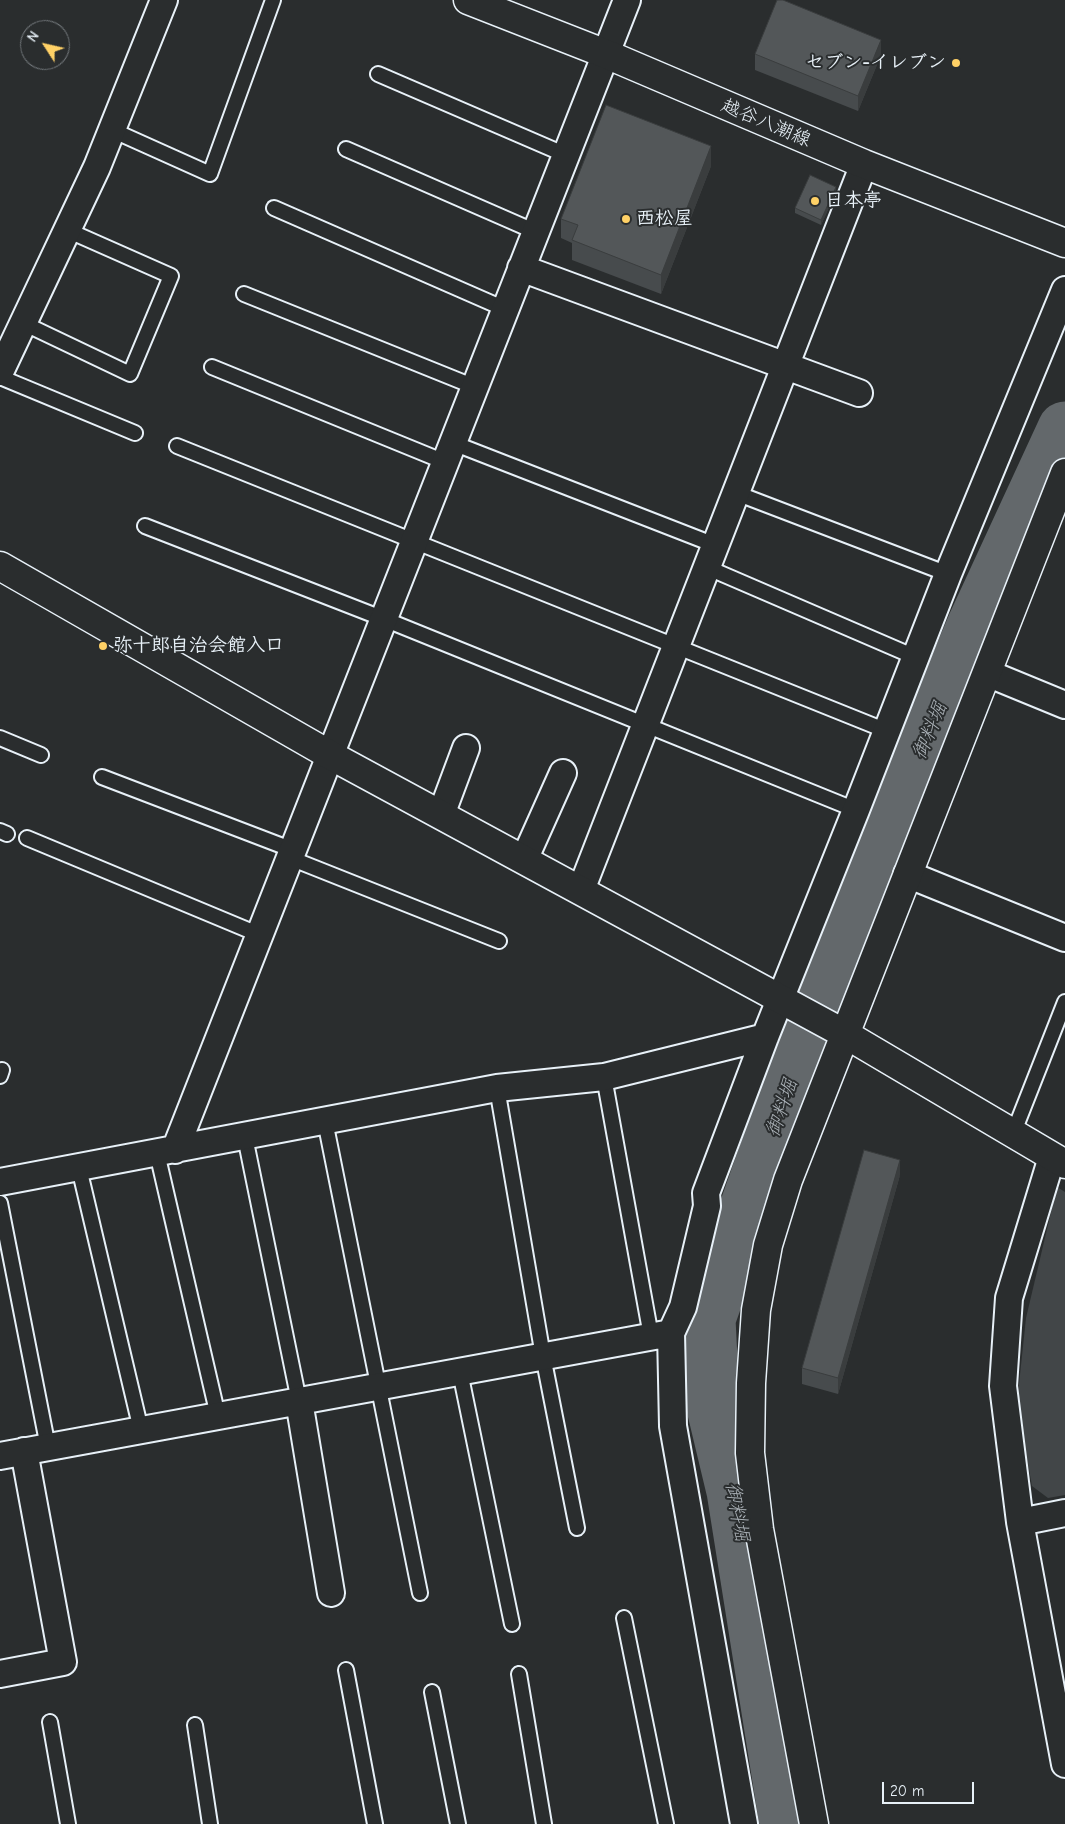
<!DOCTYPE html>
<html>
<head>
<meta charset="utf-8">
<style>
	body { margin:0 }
	#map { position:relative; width:1065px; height:1824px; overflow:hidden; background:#2a2d2e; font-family:"Comic Neue",sans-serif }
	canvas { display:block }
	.north { position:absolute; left:20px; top:20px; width:50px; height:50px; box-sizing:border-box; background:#2a2d2e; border:1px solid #767b7f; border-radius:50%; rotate:305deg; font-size:14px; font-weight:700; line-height:20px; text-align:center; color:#e8f1f8 }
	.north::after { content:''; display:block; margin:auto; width:18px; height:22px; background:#ffd166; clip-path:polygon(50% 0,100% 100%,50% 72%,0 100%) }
	.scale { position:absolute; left:882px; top:1782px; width:92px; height:22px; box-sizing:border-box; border:2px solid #e8f1f8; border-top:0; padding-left:6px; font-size:15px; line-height:18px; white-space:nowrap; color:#e8f1f8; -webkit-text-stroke:4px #2a2d2e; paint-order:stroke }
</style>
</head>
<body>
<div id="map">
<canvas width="1065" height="1824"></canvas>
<div class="north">N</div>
<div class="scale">20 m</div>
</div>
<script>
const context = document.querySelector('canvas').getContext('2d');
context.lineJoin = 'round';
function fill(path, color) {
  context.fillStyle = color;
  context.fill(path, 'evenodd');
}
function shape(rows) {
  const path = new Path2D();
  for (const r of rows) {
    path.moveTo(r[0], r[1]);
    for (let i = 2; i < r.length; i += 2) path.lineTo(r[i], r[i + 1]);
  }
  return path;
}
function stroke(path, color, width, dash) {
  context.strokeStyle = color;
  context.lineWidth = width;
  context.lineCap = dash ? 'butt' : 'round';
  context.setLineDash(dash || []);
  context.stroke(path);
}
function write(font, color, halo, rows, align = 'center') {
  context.font = font + ' "Comic Neue","Klee One",sans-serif';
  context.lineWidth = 4;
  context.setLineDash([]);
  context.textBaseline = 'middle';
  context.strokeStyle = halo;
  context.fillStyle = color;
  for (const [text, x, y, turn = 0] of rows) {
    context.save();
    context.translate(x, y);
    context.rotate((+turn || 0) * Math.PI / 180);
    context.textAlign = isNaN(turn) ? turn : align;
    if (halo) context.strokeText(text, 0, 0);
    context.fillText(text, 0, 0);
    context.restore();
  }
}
fill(shape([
	[1057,1187,1065,1192,1065,1495,1048,1498,1032,1486,1017,1403,1026,1318]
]), '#424648');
stroke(shape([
	[787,1824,734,1491,712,1399,708,1319,835,957,975,624,1065,429]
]), '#63686b', 55);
const lane = shape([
	[378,74,566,155],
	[112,130,210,174,273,0],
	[346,149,536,232],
	[274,208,505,309],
	[244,294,475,387],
	[23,323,130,374,171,276,67,230],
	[212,367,445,462],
	[0,377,135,433],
	[453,443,715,545],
	[177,446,887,731],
	[736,493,948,574],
	[145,526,384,619,856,810],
	[706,567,915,657],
	[0,738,41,755],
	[102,777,293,850],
	[0,831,7,834],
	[27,838,260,935],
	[290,858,499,941],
	[0,1076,2,1070],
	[604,1077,651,1336],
	[497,1088,543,1356,577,1528],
	[325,1121,420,1593],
	[1013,1134,1065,1002],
	[245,1137,299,1401],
	[157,1153,218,1416],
	[79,1168,141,1430],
	[0,1203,48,1447],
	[460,1372,512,1624],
	[624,1618,666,1824],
	[346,1670,375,1824],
	[519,1674,544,1824],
	[432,1692,458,1824],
	[50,1722,68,1824],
	[195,1725,210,1824]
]);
const street = shape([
	[521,268,859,393],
	[0,372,97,167,164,0],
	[987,673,1065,705],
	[441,815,466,748],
	[524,860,563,773],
	[907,874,1065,938],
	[581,890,864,164],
	[175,1150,627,0],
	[1052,1157,1009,1298,1003,1386,1020,1522,1065,1764],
	[0,1182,497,1088,604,1077,765,1037],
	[299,1401,331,1593],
	[0,1456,671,1333],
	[1020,1522,1065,1513],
	[0,1674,63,1662,24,1451],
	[744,1824,673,1426,671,1333,683,1307,707,1206,706,1193,765,1037,856,810,948,574,1065,290]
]);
const secondary = shape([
	[468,0,606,54,864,164,1065,243],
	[0,566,330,755,845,1034,1065,1164],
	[814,1824,759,1529,750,1453,751,1383,756,1310,768,1245,788,1180,1065,473]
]);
stroke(lane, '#e8f1f8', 18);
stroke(street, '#e8f1f8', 30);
stroke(secondary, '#e8f1f8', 31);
stroke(lane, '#2a2d2e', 14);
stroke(street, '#2a2d2e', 26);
stroke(secondary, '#2a2d2e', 28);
fill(shape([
	[755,54,881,55,858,111,755,70],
	[711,166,661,294,572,260,572,243,561,238,561,219],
	[836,192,821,225,795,213,795,208],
	[900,1175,838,1394,802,1384,802,1368]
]), '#474b4d');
fill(shape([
	[881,40,881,55,858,111,858,96],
	[711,146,711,166,661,294,661,275],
	[836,187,836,192,821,225,821,220],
	[900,1160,900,1175,838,1394,838,1378]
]), '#3a3d3e');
const building = shape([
	[777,0,783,0,881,40,858,96,755,54,777,0],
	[606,105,711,146,661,275,572,240,578,225,561,219,606,105],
	[810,175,836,187,821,220,795,208,810,175],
	[864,1150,900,1160,838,1378,802,1368,864,1150]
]);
fill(building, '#535759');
stroke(building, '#3a3d3e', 1);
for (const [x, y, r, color] of [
	[956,63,5,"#ffd166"],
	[815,201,5,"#ffd166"],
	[626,219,5,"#ffd166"],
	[103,646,5,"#ffd166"]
]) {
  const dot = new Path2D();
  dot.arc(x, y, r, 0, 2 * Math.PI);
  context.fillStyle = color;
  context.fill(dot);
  stroke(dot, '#2a2d2e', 2);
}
write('bold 19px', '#e8f1f8', '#2a2d2e', [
	["セブン-イレブン",946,63,"right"],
	["日本亭",825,201],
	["西松屋",636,219],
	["弥十郎自治会館入口",113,646]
], 'left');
write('19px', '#e8f1f8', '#2a2d2e', [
	["越谷八潮線",766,123,23]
]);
write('italic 20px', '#acb3b9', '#2a2d2e', [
	["御料堀",930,731,-67],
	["御料堀",782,1108,-71],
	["御料堀",737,1512,80]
]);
</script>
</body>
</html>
